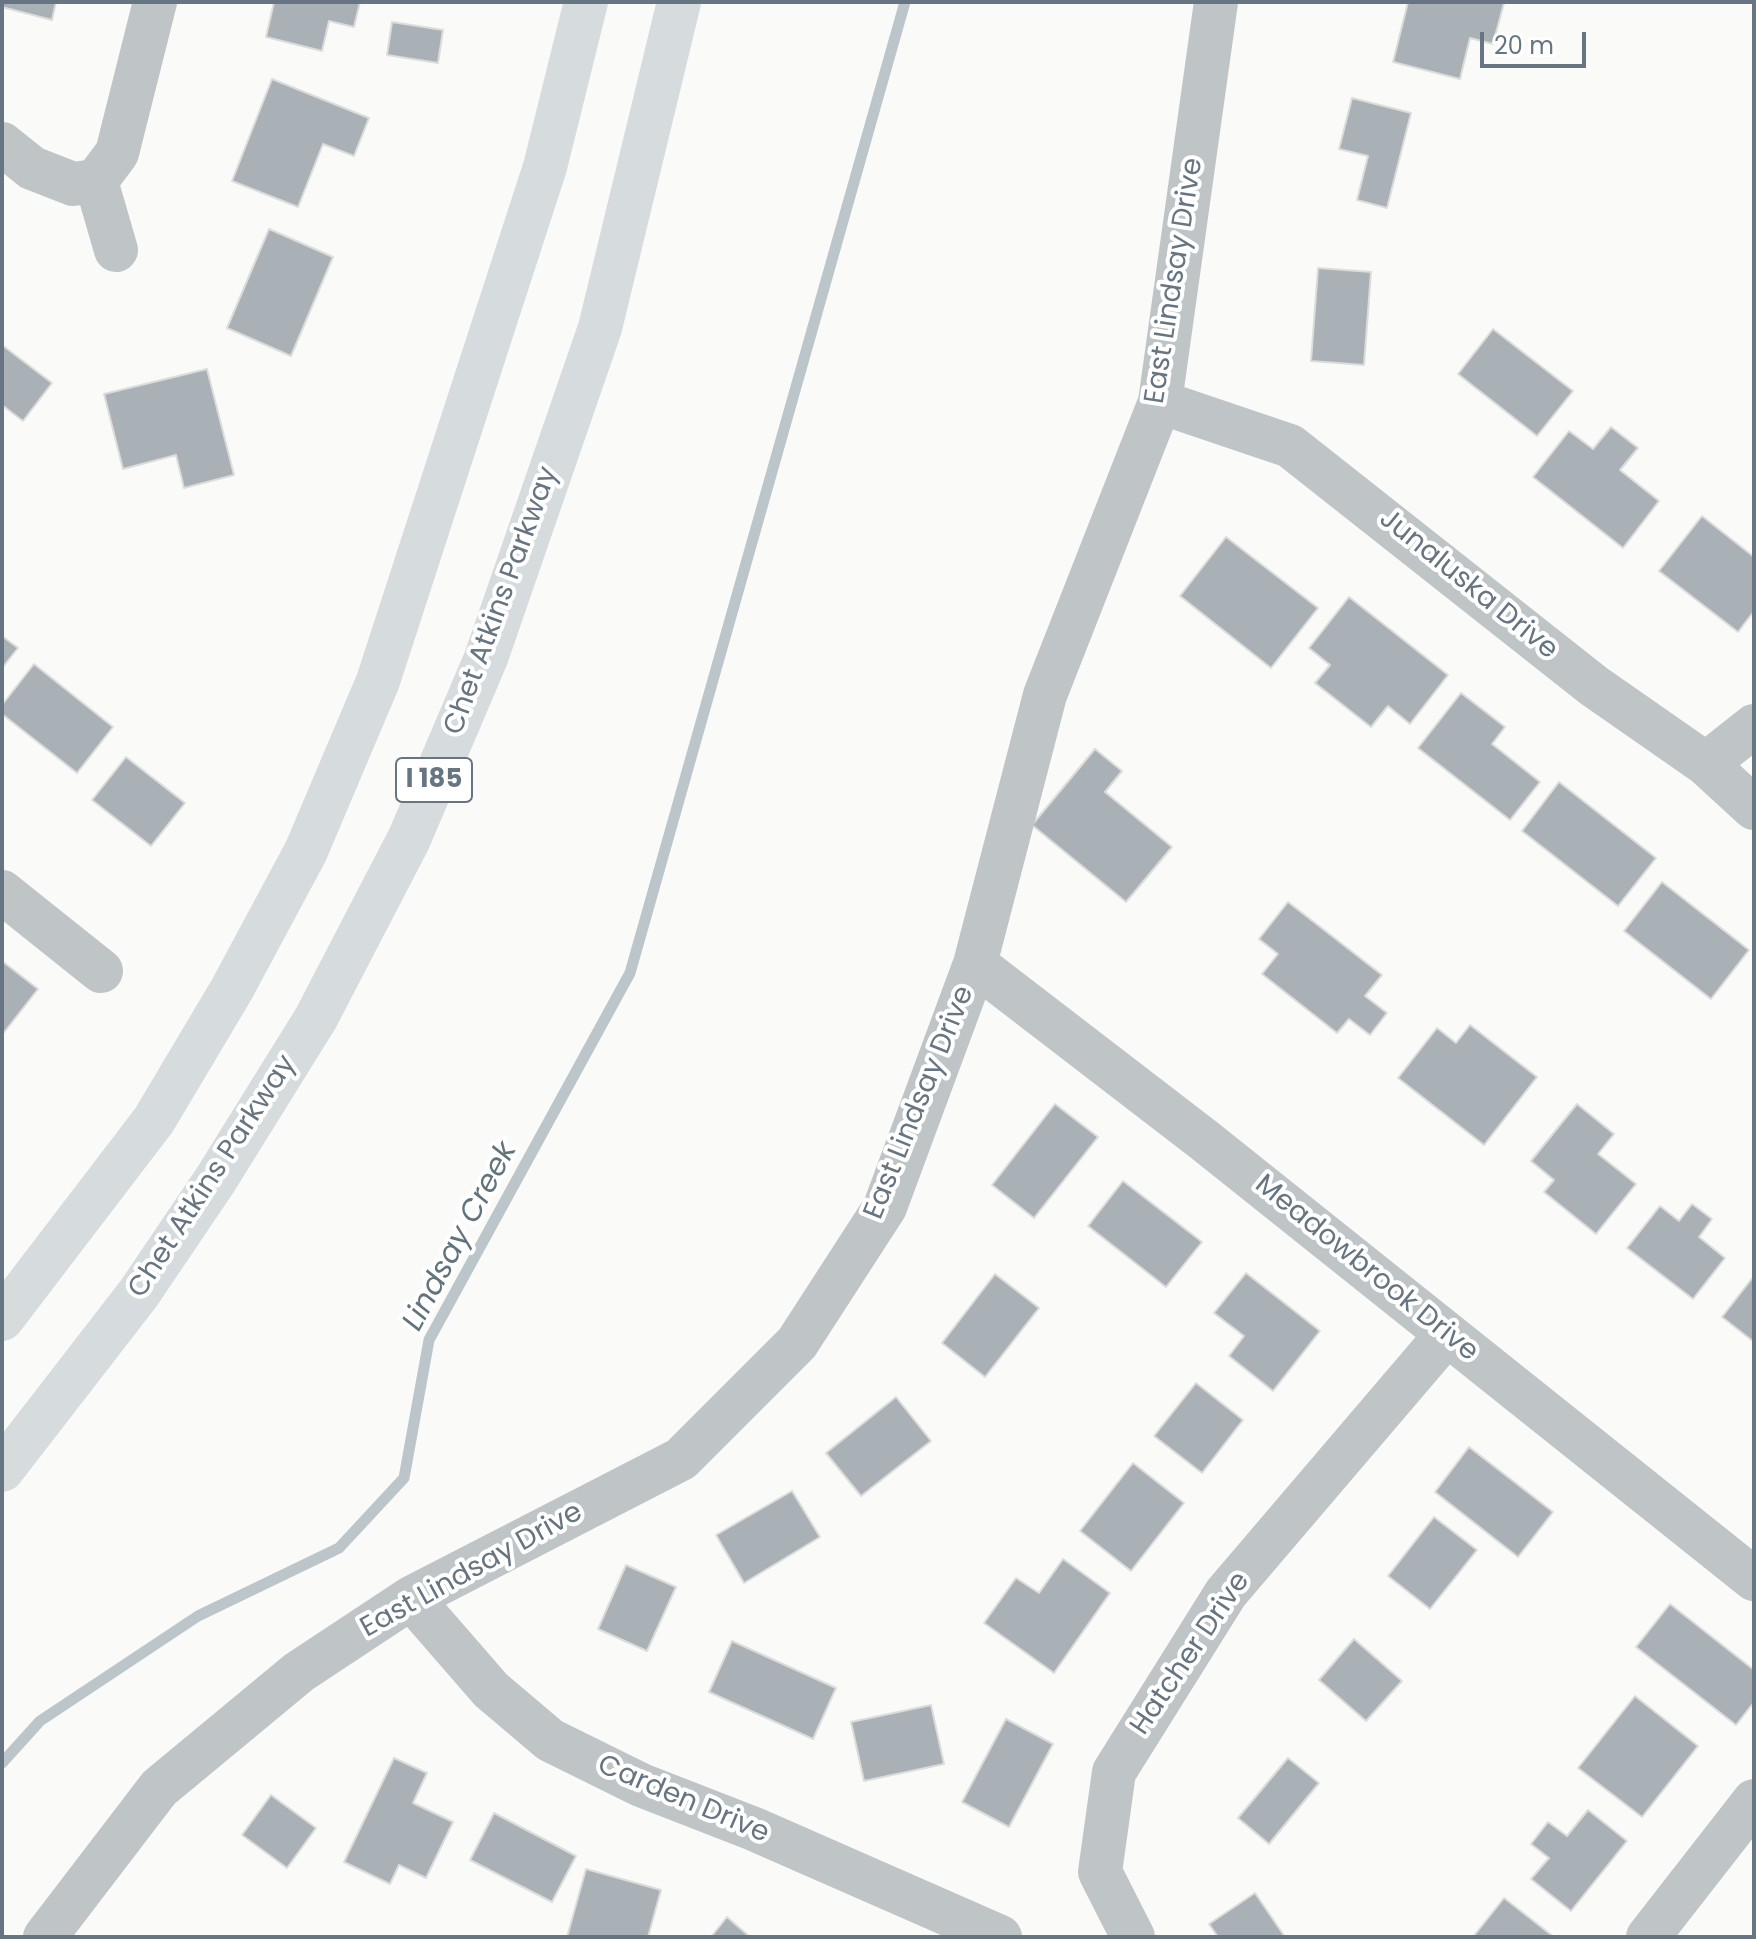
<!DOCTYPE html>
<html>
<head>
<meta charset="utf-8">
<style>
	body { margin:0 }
	#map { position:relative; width:1756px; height:1939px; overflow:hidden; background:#fafaf8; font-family:Poppins,sans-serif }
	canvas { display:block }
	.frame { position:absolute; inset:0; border:4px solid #667581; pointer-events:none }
	.scale { position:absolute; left:1480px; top:32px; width:106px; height:36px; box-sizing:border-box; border:4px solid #667581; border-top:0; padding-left:10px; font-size:24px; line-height:28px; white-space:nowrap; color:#667581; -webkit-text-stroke:6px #fff; paint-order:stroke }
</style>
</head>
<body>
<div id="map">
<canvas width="1756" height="1939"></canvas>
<div class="frame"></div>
<div class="scale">20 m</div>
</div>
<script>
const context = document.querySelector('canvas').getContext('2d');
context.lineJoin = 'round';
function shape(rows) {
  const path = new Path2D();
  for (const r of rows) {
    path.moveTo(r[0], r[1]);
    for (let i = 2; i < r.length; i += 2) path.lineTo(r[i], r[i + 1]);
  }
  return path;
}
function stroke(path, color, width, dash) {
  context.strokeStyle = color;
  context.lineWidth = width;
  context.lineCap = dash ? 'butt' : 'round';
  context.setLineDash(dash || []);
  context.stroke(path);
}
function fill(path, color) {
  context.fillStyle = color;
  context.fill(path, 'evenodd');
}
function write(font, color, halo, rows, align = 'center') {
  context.font = font + ' Poppins,sans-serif';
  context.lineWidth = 8;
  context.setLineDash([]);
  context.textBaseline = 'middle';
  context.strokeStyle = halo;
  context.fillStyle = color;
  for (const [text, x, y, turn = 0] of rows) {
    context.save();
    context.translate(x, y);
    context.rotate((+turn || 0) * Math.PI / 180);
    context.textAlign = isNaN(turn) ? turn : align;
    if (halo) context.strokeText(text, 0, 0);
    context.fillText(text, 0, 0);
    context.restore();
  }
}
stroke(shape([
	[2,1763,40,1721,198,1616,339,1548,404,1478,429,1340,630,973,905,2]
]), '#bbc5ca', 11);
const building = shape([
	[2,2,56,2,52,20,2,7,2,2],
	[274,2,360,2,354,27,329,21,322,51,266,37,274,2],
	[1408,2,1500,2,1504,3,1493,44,1470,38,1460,79,1393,62,1408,2],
	[392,22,443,30,438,63,387,55,392,22],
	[272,79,369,118,354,156,323,144,298,207,232,181,272,79],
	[1352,98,1411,113,1387,208,1357,200,1368,156,1339,149,1352,98],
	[269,229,333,257,291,356,227,328,269,229],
	[1318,268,1371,272,1364,365,1311,361,1318,268],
	[1493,329,1573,391,1537,436,1458,374,1493,329],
	[2,345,52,383,23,421,2,405,2,345],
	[207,369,234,475,184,488,176,455,123,469,104,394,207,369],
	[1611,427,1638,448,1620,470,1659,501,1623,548,1533,477,1569,431,1593,449,1611,427],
	[1702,516,1754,557,1754,611,1738,632,1659,571,1702,516],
	[1226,537,1318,608,1271,668,1180,596,1226,537],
	[1349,597,1448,675,1410,724,1388,706,1371,727,1315,683,1330,665,1309,648,1349,597],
	[2,636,18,648,2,668,2,636],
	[34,664,113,727,77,773,2,714,2,705,34,664],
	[1461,693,1505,727,1492,744,1540,782,1510,820,1418,748,1461,693],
	[1095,749,1122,771,1105,792,1172,847,1126,902,1032,825,1095,749],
	[126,757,185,803,151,846,92,800,126,757],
	[1559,782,1656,858,1618,906,1522,831,1559,782],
	[1662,882,1749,950,1711,999,1624,931,1662,882],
	[1288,902,1382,975,1365,996,1387,1013,1370,1035,1349,1019,1337,1033,1262,974,1278,954,1259,939,1288,902],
	[2,961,38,989,2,1035,2,961],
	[1470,1025,1537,1077,1484,1145,1398,1078,1437,1028,1456,1043,1470,1025],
	[1055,1104,1098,1137,1034,1218,992,1185,1055,1104],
	[1577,1104,1614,1134,1598,1154,1636,1184,1596,1234,1544,1192,1554,1180,1531,1161,1577,1104],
	[1123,1181,1202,1242,1166,1287,1088,1226,1123,1181],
	[1692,1204,1712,1219,1699,1237,1725,1258,1693,1299,1627,1248,1660,1206,1679,1221,1692,1204],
	[1246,1273,1320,1331,1273,1391,1229,1356,1244,1336,1214,1313,1246,1273],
	[995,1274,1039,1308,985,1377,942,1343,995,1274],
	[1754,1276,1754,1342,1722,1317,1754,1276],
	[1196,1383,1243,1420,1202,1473,1154,1436,1196,1383],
	[896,1397,931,1441,861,1496,826,1453,896,1397],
	[1469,1447,1553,1512,1518,1557,1435,1492,1469,1447],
	[1133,1463,1184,1503,1131,1571,1080,1531,1133,1463],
	[792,1491,820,1537,744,1583,716,1535,792,1491],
	[1434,1517,1477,1550,1430,1609,1388,1576,1434,1517],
	[1063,1559,1110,1593,1054,1673,984,1623,1016,1578,1039,1593,1063,1559],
	[626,1565,676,1587,647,1651,598,1629,626,1565],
	[1670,1604,1754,1670,1754,1702,1736,1725,1636,1647,1670,1604],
	[1354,1639,1402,1681,1366,1721,1319,1680,1354,1639],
	[732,1641,836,1688,813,1739,709,1692,732,1641],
	[1635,1696,1698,1746,1642,1817,1578,1768,1635,1696],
	[931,1705,944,1764,864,1781,851,1722,931,1705],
	[1006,1719,1053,1744,1009,1827,962,1802,1006,1719],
	[394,1758,427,1773,413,1803,453,1822,426,1878,399,1865,390,1884,344,1862,394,1758],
	[1288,1758,1319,1783,1269,1844,1238,1818,1288,1758],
	[271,1795,316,1828,287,1868,242,1835,271,1795],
	[1588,1810,1627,1841,1571,1911,1531,1879,1549,1858,1531,1844,1548,1822,1567,1836,1588,1810],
	[494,1813,576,1856,552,1902,470,1860,494,1813],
	[586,1869,661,1890,648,1937,567,1937,586,1869],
	[1255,1893,1285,1937,1218,1937,1209,1924,1255,1893],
	[1504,1898,1554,1937,1473,1937,1504,1898],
	[727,1917,750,1937,711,1937,727,1917]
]);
fill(building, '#a9b1b7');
stroke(building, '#dcdcda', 2);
stroke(shape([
	[2,144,32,168,73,184,96,181],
	[116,250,96,181,117,153,155,2],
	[1160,402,1290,446,1594,686,1706,764,1754,808],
	[1706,764,1754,726],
	[2,892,101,971],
	[975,964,1204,1140,1754,1579],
	[411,1598,491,1690,550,1740,641,1785,754,1829,1000,1937],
	[45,1937,159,1788,299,1672,411,1598,681,1459,797,1343,885,1207,975,964,1045,695,1160,402,1216,2],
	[1133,1937,1100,1872,1114,1772,1226,1593,1447,1334],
	[1648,1937,1754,1801]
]), '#bfc4c7', 44);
stroke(shape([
	[2,1319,154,1120,232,989,306,851,378,681,545,167,586,2],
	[2,1470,139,1293,216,1179,316,1018,409,839,486,658,600,328,679,2]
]), '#d6dbde', 44);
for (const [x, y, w] of [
	[434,780,76]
]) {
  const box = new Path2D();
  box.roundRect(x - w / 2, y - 22, w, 44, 6);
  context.fillStyle = '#fff';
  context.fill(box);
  stroke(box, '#667581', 2);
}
write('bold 26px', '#667581', null, [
	["I 185",434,780]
]);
write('28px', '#667581', '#fff', [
	["East Lindsay Drive",1175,281,-81],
	["Junaluska Drive",1468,585,39],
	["Chet Atkins Parkway",502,601,-70],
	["East Lindsay Drive",920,1103,-68],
	["Chet Atkins Parkway",213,1177,-57],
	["Meadowbrook Drive",1366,1269,39],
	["East Lindsay Drive",472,1571,-29],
	["Hatcher Drive",1191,1654,-56],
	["Carden Drive",683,1800,23]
]);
write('italic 30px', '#61737b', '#fff', [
	["Lindsay Creek",461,1237,-62]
]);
</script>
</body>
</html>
